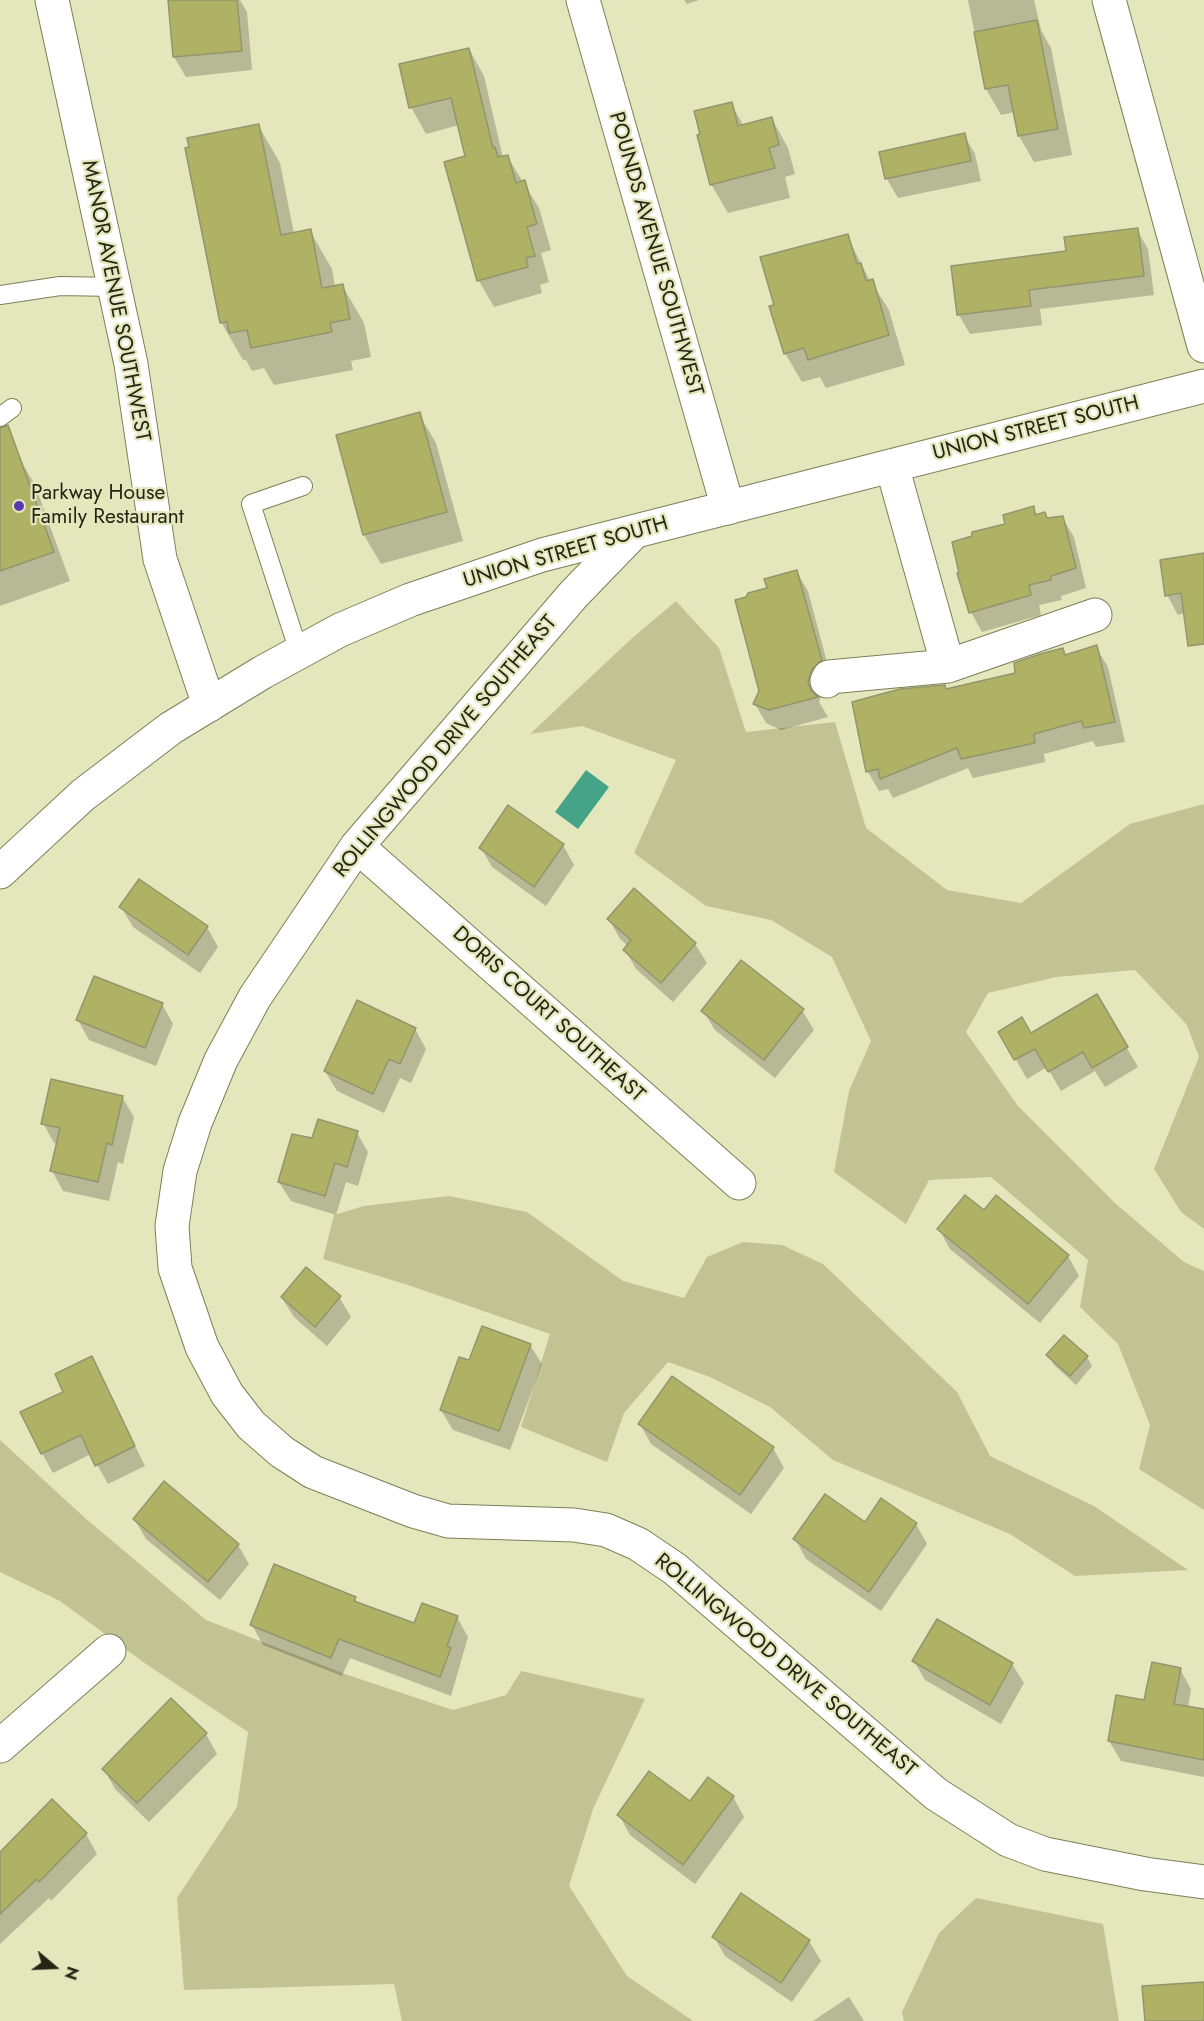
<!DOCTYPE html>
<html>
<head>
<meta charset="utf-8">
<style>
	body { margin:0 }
	#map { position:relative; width:1204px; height:2021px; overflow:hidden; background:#e4e6bc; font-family:Jost,sans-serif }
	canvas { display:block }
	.north { position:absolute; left:24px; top:1937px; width:60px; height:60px; -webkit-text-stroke:4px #e4e6bc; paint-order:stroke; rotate:109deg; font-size:16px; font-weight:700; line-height:24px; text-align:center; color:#242514 }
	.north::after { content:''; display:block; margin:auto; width:21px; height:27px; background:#242514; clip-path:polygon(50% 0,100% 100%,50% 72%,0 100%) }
</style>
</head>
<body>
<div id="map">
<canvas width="1204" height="2021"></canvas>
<div class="north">N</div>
</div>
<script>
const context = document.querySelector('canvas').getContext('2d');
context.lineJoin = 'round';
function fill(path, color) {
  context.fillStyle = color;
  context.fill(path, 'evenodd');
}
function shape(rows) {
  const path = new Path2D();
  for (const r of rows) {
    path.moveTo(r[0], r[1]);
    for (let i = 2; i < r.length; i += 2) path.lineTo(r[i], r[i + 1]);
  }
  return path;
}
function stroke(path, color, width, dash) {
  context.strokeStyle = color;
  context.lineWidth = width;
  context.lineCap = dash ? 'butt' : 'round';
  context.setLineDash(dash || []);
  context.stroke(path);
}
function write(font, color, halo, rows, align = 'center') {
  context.font = font + ' Jost,sans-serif';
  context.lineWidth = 4.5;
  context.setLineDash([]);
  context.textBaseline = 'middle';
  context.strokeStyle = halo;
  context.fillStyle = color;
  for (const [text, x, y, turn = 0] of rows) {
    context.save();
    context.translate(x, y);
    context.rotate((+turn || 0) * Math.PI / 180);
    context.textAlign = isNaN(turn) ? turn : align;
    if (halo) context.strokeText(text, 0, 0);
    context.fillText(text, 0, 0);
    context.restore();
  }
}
fill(shape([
	[676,601,719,648,746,732,835,722,866,828,947,890,1021,903,1130,824,1204,804,1204,1229,1181,1212,1154,1169,1199,1057,1187,1025,1135,970,1056,977,988,993,966,1032,1018,1106,1116,1204,1184,1262,1204,1271,1204,1510,1139,1469,1150,1425,1118,1344,1080,1307,1088,1260,991,1177,929,1180,906,1224,834,1172,849,1091,871,1041,832,957,771,920,706,906,634,853,676,760,582,726,530,734,630,640],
	[449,1196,527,1212,623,1281,684,1298,707,1257,743,1242,782,1245,823,1264,957,1392,990,1456,1094,1506,1188,1570,1075,1576,1010,1534,833,1460,770,1407,710,1377,668,1362,624,1413,607,1462,521,1427,550,1334,408,1285,323,1259,334,1215,364,1206],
	[0,1440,84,1517,206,1620,345,1674,453,1710,506,1695,521,1671,645,1699,593,1809,569,1886,627,1976,693,2021,402,2021,394,1984,184,1990,177,1898,237,1807,248,1732,146,1664,60,1601,0,1572],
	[976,1898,1103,1924,1119,2021,904,2021,902,2012,939,1933]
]), '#c1c492');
fill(shape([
	[586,770,609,787,578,829,555,812]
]), '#45a487');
fill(shape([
	[169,0,240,0,247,12,252,70,186,77,174,57],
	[684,0,699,0,687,4],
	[968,0,1034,0,1041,30,1051,48,1072,155,1034,162,1019,136,1015,112,1001,115,986,89],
	[469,49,484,76,503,158,507,156,539,208,551,250,541,253,549,282,540,285,542,293,494,307,479,281,446,163,466,157,459,125,426,134,411,107],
	[731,104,744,126,772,119,788,148,795,174,785,177,790,198,728,213,711,184],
	[258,125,280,163,294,234,310,231,332,269,335,287,342,285,364,323,371,357,351,361,353,370,274,385,264,368,252,371,246,360,243,360,221,322],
	[964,135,975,154,981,181,898,198,887,179],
	[1137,230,1148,249,1154,295,1040,309,1042,325,970,334,959,315,1068,253],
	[847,236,868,277,889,310,905,365,826,388,820,377,802,382,785,353,776,306],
	[419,414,436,443,463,541,381,564,364,535],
	[18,456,35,485,70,581,0,606,0,463],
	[1033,507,1038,516,1045,513,1048,519,1062,517,1074,537,1086,588,1061,596,1062,600,1039,605,1041,615,982,632,971,612],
	[1204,555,1204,633,1185,613,1178,615,1167,595],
	[796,571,808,591,832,681,823,689,819,702,828,717,781,730,766,723,755,704,760,691,769,589],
	[1096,647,1108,667,1125,742,1096,747,1093,741,1044,754,1045,762,973,778,968,768,893,798,888,789,879,791,868,772,854,703,946,690,1016,674],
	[563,845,574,865,546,906,492,867,481,848],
	[121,907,207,927,218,947,200,973,133,927],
	[609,919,695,944,707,963,673,1002,636,969,625,950,628,946,620,939],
	[1096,996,1138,1067,1105,1087,1095,1071,1061,1091,1047,1067,1027,1079,1000,1032,1031,1035],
	[162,1004,173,1024,156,1066,89,1040,78,1020],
	[802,1010,814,1030,775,1078,715,1030,703,1011],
	[415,1029,426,1049,411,1083,400,1078,384,1113,337,1091,325,1071],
	[122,1097,134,1117,123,1164,118,1162,109,1201,63,1191,52,1171,58,1144,54,1143,43,1123],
	[357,1133,368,1152,358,1186,346,1182,336,1215,291,1201,279,1182,313,1140],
	[984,1213,1068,1256,1079,1276,1040,1323,950,1249,939,1229],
	[339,1297,351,1317,327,1346,294,1317,282,1298],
	[530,1345,542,1364,510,1450,453,1430,441,1410,470,1362],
	[1048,1355,1087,1357,1092,1366,1076,1385,1054,1365],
	[92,1358,145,1466,108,1484,91,1454,53,1473,42,1453,65,1392],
	[640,1424,773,1448,784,1468,751,1514,651,1444],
	[135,1520,238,1545,249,1564,220,1600,146,1539],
	[916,1524,927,1544,881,1611,806,1559,795,1539],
	[355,1598,358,1604,415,1625,457,1617,468,1637,451,1696,350,1658,342,1676,263,1645,252,1625],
	[914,1661,1012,1664,1024,1683,1001,1724,925,1680],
	[1180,1669,1191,1689,1188,1708,1204,1711,1204,1777,1121,1761,1109,1741],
	[206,1734,217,1754,149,1822,115,1789,104,1769],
	[709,1779,733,1797,744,1817,695,1884,630,1835,619,1815,690,1803],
	[86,1834,97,1854,51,1901,49,1898,0,1944,0,1854],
	[714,1937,809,1941,821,1961,792,2002,725,1956],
	[849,1997,864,2021,813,2021]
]), '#0003');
const building = shape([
	[168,0,237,0,242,51,173,57,168,0],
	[1037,20,1058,129,1018,136,1008,85,985,89,974,32,1037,20],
	[469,48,493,148,495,147,498,157,508,155,516,183,525,180,537,224,527,227,535,256,526,258,528,267,477,281,444,162,465,156,451,98,409,108,399,64,469,48],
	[732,102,738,126,772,117,779,145,769,148,775,168,710,185,697,135,700,134,694,111,732,102],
	[259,124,281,235,311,229,322,288,343,284,350,319,330,323,332,332,251,348,247,330,229,333,227,322,220,323,185,148,189,147,187,138,259,124],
	[965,133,971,161,885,179,879,152,965,133],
	[1138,228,1144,276,1029,290,1031,306,957,315,951,266,1066,251,1064,237,1138,228],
	[848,234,857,264,861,263,866,281,873,279,889,335,808,360,804,348,784,354,769,306,774,305,760,257,848,234],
	[420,412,447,512,363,535,336,435,420,412],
	[8,425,54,552,0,571,0,428,8,425],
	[1034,506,1035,515,1045,512,1047,518,1063,516,1076,568,1051,576,1051,580,1029,585,1031,595,969,613,957,573,959,573,952,542,972,536,972,532,1005,524,1003,515,1034,506],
	[1204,553,1204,644,1188,646,1181,593,1165,596,1160,560,1204,553],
	[797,570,822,660,812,669,808,682,811,691,818,697,769,710,753,704,759,691,735,600,746,597,748,593,767,588,764,579,797,570],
	[1097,645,1115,722,1084,728,1081,721,1034,734,1035,743,961,759,957,748,880,779,878,769,866,772,852,702,900,689,945,685,946,689,1015,673,1014,663,1040,654,1063,648,1065,655,1097,645],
	[508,805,564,844,534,887,479,848,508,805],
	[139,879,208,926,188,955,119,907,139,879],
	[634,888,696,943,661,983,623,950,631,940,607,919,634,888],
	[741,960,804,1009,764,1060,701,1011,741,960],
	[94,976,163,1003,145,1048,76,1020,94,976],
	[1097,994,1128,1047,1092,1068,1083,1052,1048,1072,1035,1049,1014,1060,998,1032,1022,1017,1031,1033,1097,994],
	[357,1000,416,1028,400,1064,389,1059,373,1094,324,1071,357,1000],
	[51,1079,123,1096,112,1145,107,1143,98,1182,50,1171,60,1128,41,1124,51,1079],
	[318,1119,358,1131,347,1167,335,1163,325,1196,278,1182,292,1134,312,1138,318,1119],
	[965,1195,984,1210,996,1195,1069,1255,1028,1304,937,1229,965,1195],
	[306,1267,341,1296,315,1327,281,1297,306,1267],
	[482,1326,531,1344,499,1431,440,1410,459,1357,469,1360,482,1326],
	[1064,1335,1088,1356,1070,1376,1046,1355,1064,1335],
	[92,1356,135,1446,95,1466,81,1435,41,1454,20,1412,63,1392,55,1374,92,1356],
	[672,1376,774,1447,740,1495,638,1424,672,1376],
	[164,1481,239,1544,208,1582,133,1519,164,1481],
	[825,1494,865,1522,881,1498,917,1523,869,1592,793,1539,825,1494],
	[274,1564,356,1597,354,1601,414,1623,422,1603,458,1616,447,1646,451,1648,440,1677,339,1639,331,1658,250,1625,274,1564],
	[937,1619,1013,1663,990,1705,912,1661,937,1619],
	[1152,1662,1181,1668,1174,1704,1204,1709,1204,1760,1108,1741,1116,1695,1144,1700,1152,1662],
	[171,1698,207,1733,137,1803,102,1769,171,1698],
	[649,1771,690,1801,708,1777,734,1796,683,1865,617,1815,649,1771],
	[52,1799,87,1833,39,1882,37,1879,0,1914,0,1852,52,1799],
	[741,1893,810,1940,781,1983,712,1937,741,1893],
	[1204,1982,1204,2021,1145,2021,1142,1986,1204,1982]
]);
fill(building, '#afb264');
stroke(building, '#93956d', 1.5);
const lane = shape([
	[0,295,60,286,115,287],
	[0,417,12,408],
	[299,652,251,504,303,486]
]);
const street = shape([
	[52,0,131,364,160,559,209,705],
	[583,0,728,508],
	[1109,0,1204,346],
	[892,466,948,666],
	[634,532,574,594,357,846,255,997,221,1060,195,1123,180,1171,172,1226,175,1268,202,1347,227,1394,251,1425,282,1452,313,1472,413,1511,448,1521,574,1525,606,1530,638,1544,675,1569,936,1794,1008,1840,1045,1854,1145,1874,1204,1882],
	[827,681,829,677,948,666,1095,615],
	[357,846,739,1183],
	[0,1746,109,1651]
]);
const secondary = shape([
	[0,872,83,795,171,728,263,672,340,630,410,600,542,555,1204,386]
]);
stroke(lane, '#7d7f57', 20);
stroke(street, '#7d7f57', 35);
stroke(secondary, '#7d7f57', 35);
stroke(lane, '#fff', 18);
stroke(street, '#fff', 33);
stroke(secondary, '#fff', 33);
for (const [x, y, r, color] of [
	[19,506,6,"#5a38b0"]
]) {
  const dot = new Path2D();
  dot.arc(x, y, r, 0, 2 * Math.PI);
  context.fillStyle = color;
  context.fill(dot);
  stroke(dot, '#e4e6bc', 2);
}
write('21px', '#242514', '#e4e6bc', [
	["POUNDS AVENUE SOUTHWEST",655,254,74],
	["MANOR AVENUE SOUTHWEST",115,301,79],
	["UNION STREET SOUTH",1036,429,-14],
	["UNION STREET SOUTH",566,553,-16],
	["ROLLINGWOOD DRIVE SOUTHEAST",446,747,-50],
	["DORIS COURT SOUTHEAST",548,1015,42],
	["ROLLINGWOOD DRIVE SOUTHEAST",785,1666,40]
]);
write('21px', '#242514', '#e4e6bc', [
	["Parkway House",31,494],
	["Family Restaurant",31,518]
], 'left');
</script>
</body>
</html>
